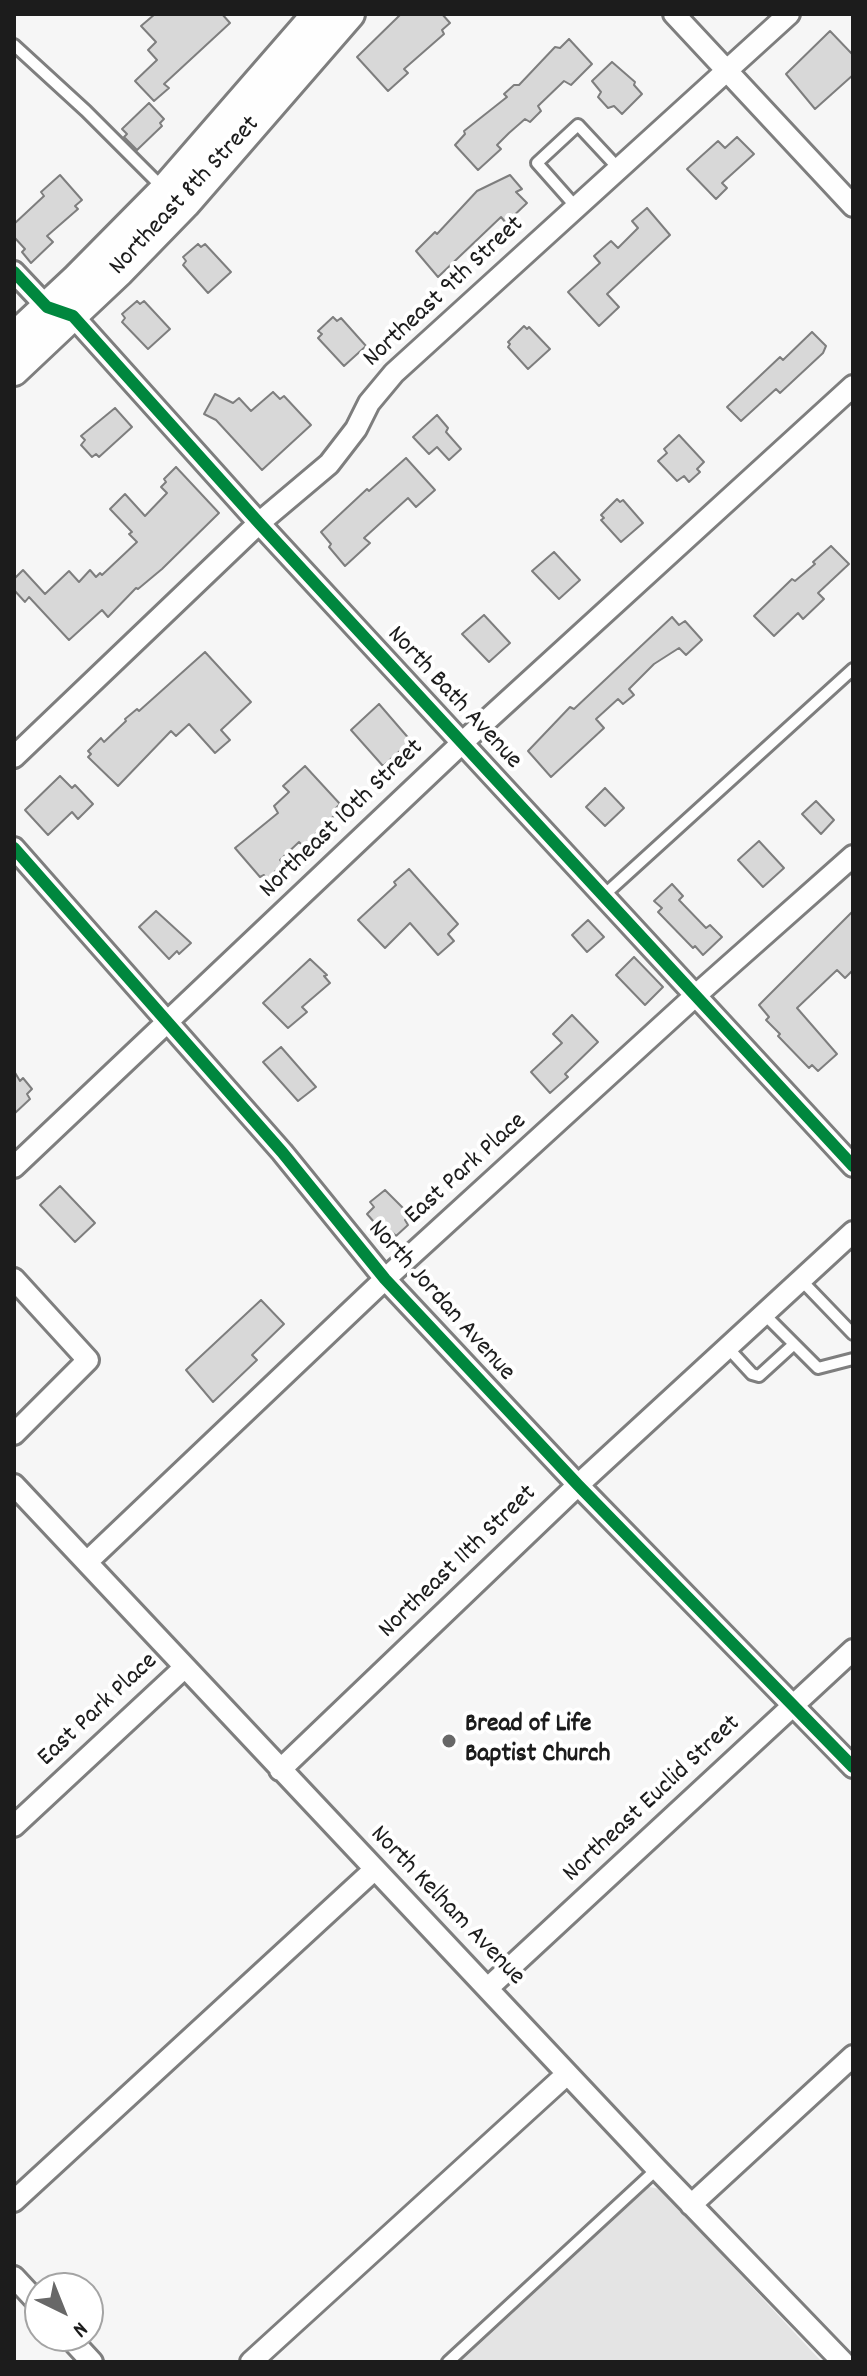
<!DOCTYPE html>
<html>
<head>
<meta charset="utf-8">
<style>
	body { margin:0 }
	#map { position:relative; width:867px; height:2376px; overflow:hidden; background:#f6f6f6; font-family:Dekko,sans-serif }
	canvas { display:block }
	.frame { position:absolute; inset:0; border:16px solid #1c1c1c; pointer-events:none }
	.north { position:absolute; left:24px; top:2272px; width:80px; height:80px; box-sizing:border-box; background:#fff; border:2px solid #a4a4a4; border-radius:50%; rotate:137deg; font-size:22px; font-weight:700; line-height:32px; text-align:center; color:#1c1c1c }
	.north::after { content:''; display:block; margin:auto; width:28px; height:36px; background:#686868; clip-path:polygon(50% 0,100% 100%,50% 72%,0 100%) }
</style>
</head>
<body>
<div id="map">
<canvas width="867" height="2376"></canvas>
<div class="frame"></div>
<div class="north">N</div>
</div>
<script>
const context = document.querySelector('canvas').getContext('2d');
context.lineJoin = 'round';
function fill(path, color) {
  context.fillStyle = color;
  context.fill(path, 'evenodd');
}
function shape(rows) {
  const path = new Path2D();
  for (const r of rows) {
    path.moveTo(r[0], r[1]);
    for (let i = 2; i < r.length; i += 2) path.lineTo(r[i], r[i + 1]);
  }
  return path;
}
function stroke(path, color, width, dash) {
  context.strokeStyle = color;
  context.lineWidth = width;
  context.lineCap = dash ? 'butt' : 'round';
  context.setLineDash(dash || []);
  context.stroke(path);
}
function write(font, color, halo, rows, align = 'center') {
  context.font = font + ' Dekko,sans-serif';
  context.lineWidth = 8;
  context.setLineDash([]);
  context.textBaseline = 'middle';
  context.strokeStyle = halo;
  context.fillStyle = color;
  for (const [text, x, y, turn = 0] of rows) {
    context.save();
    context.translate(x, y);
    context.rotate((+turn || 0) * Math.PI / 180);
    context.textAlign = isNaN(turn) ? turn : align;
    if (halo) context.strokeText(text, 0, 0);
    context.fillText(text, 0, 0);
    context.restore();
  }
}
fill(shape([
	[649,2187,660,2189,822,2362,460,2362]
]), '#e4e4e4');
const building = shape([
	[155,14,222,14,230,23,164,84,169,88,154,101,135,81,157,60,148,50,156,42,141,26,155,14],
	[401,14,442,14,450,23,442,30,444,34,404,69,408,73,388,91,357,57,401,14],
	[830,31,853,55,853,75,815,109,786,74,830,31],
	[569,39,592,64,571,85,564,81,538,106,541,111,530,122,525,119,509,133,497,145,501,149,478,170,455,145,465,134,464,131,507,97,504,94,514,85,519,85,555,47,560,48,569,39],
	[612,62,635,82,634,85,642,94,622,114,614,106,608,108,598,97,601,92,592,81,612,62],
	[149,103,164,119,160,123,162,126,137,150,124,137,127,134,122,129,149,103],
	[737,137,754,154,722,183,727,188,716,199,687,169,718,141,725,148,737,137],
	[60,175,82,200,75,206,78,209,47,236,53,242,31,263,22,252,25,249,14,237,14,224,44,196,41,192,60,175],
	[510,175,522,189,516,192,527,203,506,223,501,217,438,277,416,251,435,232,437,234,477,191,510,175],
	[647,208,670,235,607,294,619,307,599,326,568,292,600,263,594,256,611,241,618,248,638,228,632,221,647,208],
	[198,244,201,247,205,244,231,272,208,293,183,265,186,261,183,257,198,244],
	[137,301,140,304,144,301,170,329,148,349,122,322,125,318,122,314,137,301],
	[333,317,337,321,341,318,366,346,344,366,318,338,322,334,318,331,333,317],
	[524,326,527,329,529,327,550,349,528,369,508,347,510,344,508,342,524,326],
	[812,332,826,346,823,353,780,393,776,389,741,421,727,407,780,357,783,360,812,332],
	[273,392,280,399,284,396,311,425,262,470,216,420,204,414,215,394,233,403,239,398,251,411,273,392],
	[115,408,132,427,99,457,96,454,92,457,81,445,85,440,81,436,115,408],
	[437,415,448,428,446,432,461,449,449,460,437,447,429,454,413,437,437,415],
	[679,435,704,462,697,469,700,472,689,482,684,476,677,481,658,461,667,453,664,449,679,435],
	[406,458,435,490,416,507,408,498,364,538,370,543,345,566,329,547,331,544,321,532,367,489,369,491,406,458],
	[176,467,219,513,162,569,138,589,136,588,108,617,102,610,69,640,29,597,25,602,14,590,14,579,23,570,45,594,69,571,79,582,90,570,96,577,100,573,102,575,137,542,129,534,132,532,110,509,125,494,145,516,167,493,161,487,166,482,164,479,176,467],
	[617,499,620,502,623,500,643,523,621,542,601,520,604,518,601,515,617,499],
	[831,546,849,564,818,593,824,599,803,619,798,613,774,636,754,616,792,579,795,581,815,564,813,562,831,546],
	[554,552,580,580,559,599,532,571,554,552],
	[484,615,510,643,489,662,462,634,484,615],
	[672,617,679,625,685,621,702,640,686,655,679,648,654,664,629,689,634,695,623,704,618,699,596,719,604,728,551,777,528,751,570,707,574,709,672,617],
	[205,652,251,702,221,730,230,740,215,753,189,724,176,736,171,731,118,786,88,757,91,754,88,751,101,738,104,742,126,721,125,719,137,709,139,711,205,652],
	[379,704,411,741,383,766,351,730,379,704],
	[305,766,340,804,334,810,337,813,303,846,299,842,280,860,283,864,267,879,264,875,260,877,235,848,278,813,274,806,289,792,283,786,305,766],
	[60,776,72,788,75,785,93,804,78,819,72,812,48,835,25,810,60,776],
	[605,788,624,808,605,826,586,807,605,788],
	[816,801,834,820,821,834,802,814,816,801],
	[759,841,784,868,763,887,738,860,759,841],
	[409,869,458,924,448,934,454,941,438,955,410,923,385,948,358,920,396,885,394,882,409,869],
	[672,884,683,896,679,900,706,928,710,925,722,937,703,955,695,946,693,948,658,912,662,908,654,901,672,884],
	[156,911,191,943,179,954,177,951,169,959,139,927,156,911],
	[853,911,853,970,845,978,837,970,797,1008,837,1054,818,1071,812,1065,809,1068,778,1036,780,1034,766,1020,769,1017,759,1005,853,911],
	[588,920,604,937,587,952,572,935,588,920],
	[634,957,663,987,645,1005,616,975,634,957],
	[310,959,327,975,324,976,330,983,302,1007,307,1012,288,1028,263,1003,310,959],
	[572,1015,598,1042,565,1074,568,1077,550,1093,531,1072,562,1043,553,1034,572,1015],
	[281,1047,316,1087,298,1101,263,1062,281,1047],
	[14,1071,20,1081,23,1078,32,1089,27,1094,30,1099,14,1114,14,1071],
	[60,1186,95,1223,75,1242,40,1205,60,1186],
	[385,1190,410,1215,405,1220,408,1225,396,1236,392,1232,387,1237,367,1214,374,1207,370,1202,385,1190],
	[261,1300,284,1324,252,1355,257,1360,213,1402,186,1370,261,1300]
]);
fill(building, '#d8d8d8');
stroke(building, '#7e7e7e', 2);
const service = shape([
	[14,45,86,111,163,188],
	[576,207,537,163,578,125,619,169],
	[603,896,853,669],
	[801,1280,853,1334],
	[764,1314,818,1368,853,1359],
	[728,1348,752,1374,759,1376,793,1345],
	[448,2362,657,2169]
]);
const minor = shape([
	[674,14,853,206],
	[14,272,47,307,73,316,259,523,853,1166],
	[14,757,259,523,329,464,356,429,369,403,394,373,789,14],
	[14,848,282,1152,385,1279,578,1485,853,1767],
	[14,1167,463,742,853,386],
	[14,1279,88,1360,14,1434],
	[14,1485,657,2169,843,2362],
	[87,1562,385,1279,695,996,853,856],
	[280,1770,578,1485,853,1232],
	[14,1826,185,1667],
	[488,1988,853,1650],
	[14,2201,375,1869],
	[691,2205,853,2056],
	[14,2277,40,2305],
	[68,2336,92,2362],
	[251,2362,567,2074]
]);
const secondary = shape([
	[14,337,75,280,164,190,317,14],
	[14,371,119,272,185,204,350,14]
]);
stroke(service, '#7e7e7e', 16);
stroke(minor, '#7e7e7e', 26);
stroke(secondary, '#7e7e7e', 34);
stroke(service, '#fefefe', 10);
stroke(minor, '#fefefe', 20);
stroke(secondary, '#fefefe', 28);
stroke(shape([
	[14,272,47,307,73,316,259,523,853,1166],
	[14,848,282,1152,385,1279,578,1485,853,1767]
]), '#00873e', 12);
for (const [x, y, r, color] of [
	[449,1741,8,"#686868"]
]) {
  const dot = new Path2D();
  dot.arc(x, y, r, 0, 2 * Math.PI);
  context.fillStyle = color;
  context.fill(dot);
  stroke(dot, '#fff', 3);
}
write('26px', '#1c1c1c', '#fff', [
	["Northeast 8th Street",186,197,-47],
	["Northeast 9th Street",445,293,-43],
	["North Bath Avenue",453,699,47],
	["Northeast 10th Street",343,820,-44],
	["East Park Place",467,1170,-42],
	["North Jordan Avenue",440,1302,48],
	["Northeast 11th Street",459,1563,-44],
	["East Park Place",99,1711,-43],
	["Northeast Euclid Street",653,1800,-43],
	["North Kelham Avenue",446,1907,46]
]);
write('bold 26px', '#1c1c1c', '#fff', [
	["Bread of Life",465,1726],
	["Baptist Church",465,1756]
], 'left');
</script>
</body>
</html>
